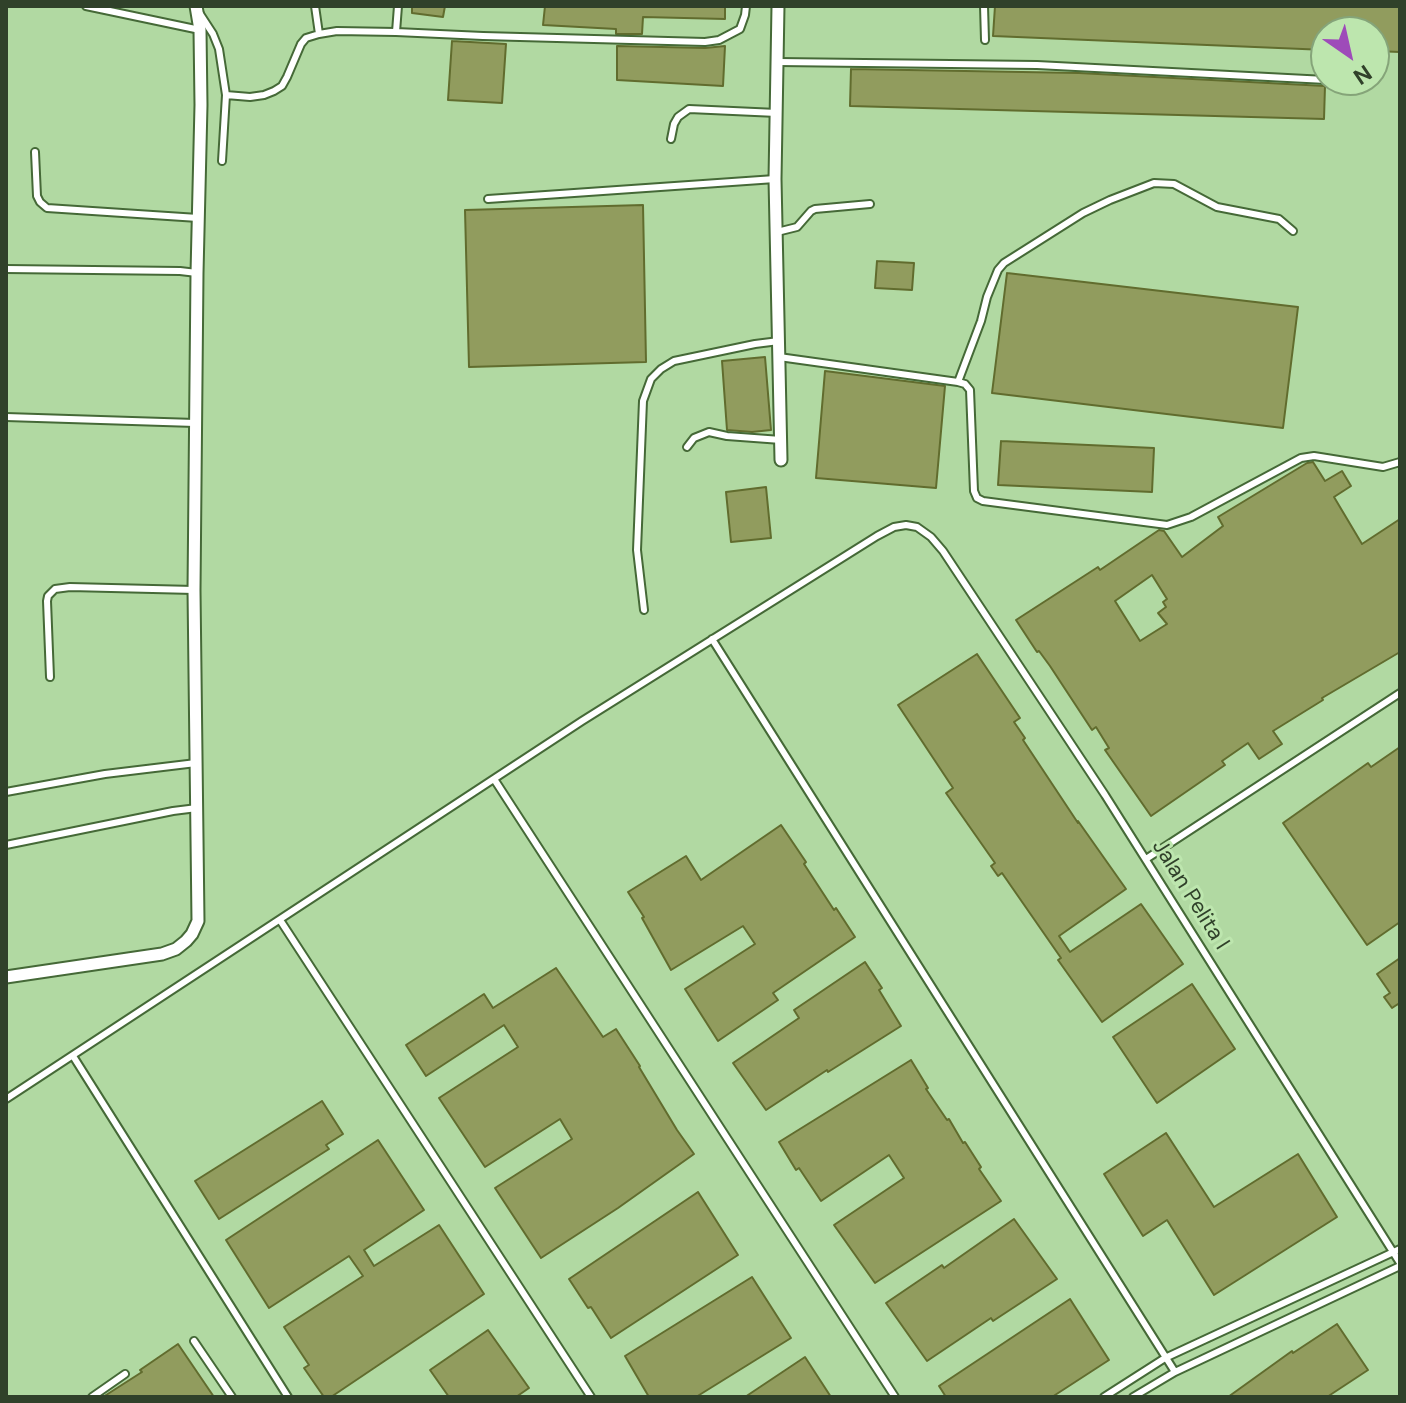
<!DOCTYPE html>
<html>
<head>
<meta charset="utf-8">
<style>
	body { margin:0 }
	#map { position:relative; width:1406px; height:1403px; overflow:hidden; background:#b1d9a2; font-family:"DM Sans",sans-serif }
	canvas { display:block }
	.frame { position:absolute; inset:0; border:8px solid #30412a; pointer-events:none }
	.north { position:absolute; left:1310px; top:16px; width:80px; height:80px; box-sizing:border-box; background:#bde6ae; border:2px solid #85a479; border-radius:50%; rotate:146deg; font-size:22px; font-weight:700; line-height:32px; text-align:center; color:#30412a }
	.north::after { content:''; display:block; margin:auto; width:28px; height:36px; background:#9e4bb9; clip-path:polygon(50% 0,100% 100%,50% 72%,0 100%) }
</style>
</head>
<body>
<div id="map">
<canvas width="1406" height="1403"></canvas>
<div class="frame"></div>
<div class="north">N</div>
</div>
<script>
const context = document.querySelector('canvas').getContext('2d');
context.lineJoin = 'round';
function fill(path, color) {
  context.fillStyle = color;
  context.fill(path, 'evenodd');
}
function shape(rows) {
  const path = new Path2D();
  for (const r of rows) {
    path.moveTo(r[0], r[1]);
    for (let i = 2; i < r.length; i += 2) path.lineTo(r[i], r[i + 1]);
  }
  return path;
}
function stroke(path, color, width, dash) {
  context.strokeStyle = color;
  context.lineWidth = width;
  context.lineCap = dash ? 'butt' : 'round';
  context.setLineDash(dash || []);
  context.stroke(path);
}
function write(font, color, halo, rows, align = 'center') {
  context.font = font + ' "DM Sans",sans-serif';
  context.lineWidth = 6;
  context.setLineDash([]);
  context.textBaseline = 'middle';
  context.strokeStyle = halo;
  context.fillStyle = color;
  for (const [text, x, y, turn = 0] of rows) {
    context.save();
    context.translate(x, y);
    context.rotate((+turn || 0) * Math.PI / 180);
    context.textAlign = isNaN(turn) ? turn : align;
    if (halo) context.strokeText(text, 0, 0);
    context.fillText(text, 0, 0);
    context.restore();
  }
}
const building = shape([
	[412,6,445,6,443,17,412,13,412,6],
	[545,6,725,6,725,19,643,17,642,34,616,34,616,29,543,25,545,6],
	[995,6,1400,6,1400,52,1374,51,1374,32,1326,32,1326,50,993,36,995,6],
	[452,41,506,44,502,103,448,100,452,41],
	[617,46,705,48,725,46,723,86,617,80,617,46],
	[851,69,1079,73,1325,86,1324,119,850,106,851,69],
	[643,205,646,362,469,367,465,210,643,205],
	[877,261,914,263,912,290,875,288,877,261],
	[1007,273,1298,307,1283,428,992,393,1007,273],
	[765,357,771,430,752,432,727,430,722,361,765,357],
	[825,371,945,386,936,488,816,478,825,371],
	[1001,441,1154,448,1152,492,998,485,1001,441],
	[1313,462,1325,481,1342,471,1351,486,1334,497,1362,544,1400,519,1400,652,1322,698,1323,700,1273,731,1282,744,1259,759,1248,743,1222,761,1225,765,1151,816,1105,750,1109,748,1096,727,1092,730,1050,666,1039,651,1037,652,1016,620,1098,567,1100,570,1159,530,1164,531,1182,557,1223,526,1218,517,1307,463,1313,462],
	[1152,575,1167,599,1163,602,1166,607,1158,613,1167,624,1140,641,1115,601,1152,575],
	[766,487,771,538,731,542,726,492,766,487],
	[977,654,1020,718,1014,722,1025,738,1023,740,1078,823,1078,821,1126,889,1059,936,1070,952,1141,904,1183,964,1102,1022,1058,960,1061,958,1002,873,998,876,991,866,995,863,946,793,953,788,898,705,977,654],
	[1400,747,1400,922,1367,945,1283,823,1368,763,1371,767,1400,747],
	[781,825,806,862,804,864,834,910,836,908,855,937,773,993,778,1000,718,1041,685,989,755,944,743,926,671,970,642,918,644,917,628,892,686,856,701,880,781,825],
	[1400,958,1400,1007,1398,1004,1392,1008,1384,997,1390,993,1377,974,1400,958],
	[865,962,882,988,879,990,901,1026,828,1072,827,1070,766,1110,733,1063,799,1018,794,1010,865,962],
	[556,968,603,1037,616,1029,640,1066,639,1067,677,1130,694,1154,618,1208,541,1258,495,1188,572,1139,560,1119,485,1167,439,1098,518,1047,504,1025,426,1076,406,1045,484,994,493,1008,556,968],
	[1192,984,1235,1049,1157,1103,1113,1037,1192,984],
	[911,1060,928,1088,926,1089,947,1120,949,1119,963,1143,965,1142,981,1167,979,1169,1001,1201,875,1283,834,1225,904,1178,889,1155,821,1201,799,1168,796,1170,779,1142,911,1060],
	[322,1101,343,1134,326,1145,329,1149,219,1219,195,1181,322,1101],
	[1166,1133,1214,1207,1298,1154,1337,1217,1214,1295,1167,1220,1143,1236,1104,1174,1166,1133],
	[378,1140,424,1210,364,1250,374,1266,439,1225,484,1294,331,1397,324,1397,304,1368,309,1365,284,1327,363,1276,349,1256,269,1308,226,1240,378,1140],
	[698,1192,738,1255,611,1338,591,1307,588,1308,569,1279,698,1192],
	[1014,1219,1057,1279,993,1321,991,1318,927,1361,886,1303,942,1265,944,1268,1014,1219],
	[752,1277,791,1338,696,1397,649,1397,625,1356,752,1277],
	[1070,1299,1109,1360,1052,1397,946,1397,939,1386,1070,1299],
	[1337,1324,1368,1370,1327,1397,1228,1397,1292,1351,1293,1353,1337,1324],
	[488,1330,529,1388,516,1397,449,1397,430,1370,488,1330],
	[178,1344,214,1397,103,1397,142,1372,140,1370,178,1344],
	[805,1357,831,1397,745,1397,805,1357]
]);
fill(building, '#919c5e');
stroke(building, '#616c2e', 2);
const service = shape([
	[86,6,200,30],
	[315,6,319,34],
	[984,6,985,40],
	[200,14,213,34,219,49,226,95,222,161],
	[396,32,398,6],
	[778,62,1037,65,1326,80],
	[226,95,250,97,264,95,274,91,282,86,287,77,301,44,306,38,319,34,337,31,396,32,483,36,705,42,719,40,740,29,745,15,746,6],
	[671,139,674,124,678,117,689,109,777,113],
	[35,152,37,196,40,202,47,208,198,218],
	[488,199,775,179],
	[777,232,797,227,811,211,815,209,870,204],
	[6,269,180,271,197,273],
	[779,357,958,382,965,384,970,390,974,491,977,498,983,501,1167,525,1191,517,1301,458,1314,456,1383,467,1400,462],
	[958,382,981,321,987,297,998,270,1004,263,1083,213,1110,200,1154,183,1174,184,1217,207,1279,219,1293,231],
	[6,417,195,423],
	[687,447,694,438,709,432,727,436,781,440],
	[644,610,637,550,643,401,651,379,661,369,674,361,755,344,779,341],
	[712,639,1175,1372],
	[50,677,47,601,48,596,55,589,70,587,194,590],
	[494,779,895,1397],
	[6,792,105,774,196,763],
	[6,845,173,811,197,808],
	[1146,859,1400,693],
	[280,920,591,1397],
	[73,1056,288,1397],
	[6,1099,582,721,877,536,894,527,906,525,917,527,931,537,943,551,1105,795,1400,1263],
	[194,1341,232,1397],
	[92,1397,125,1374],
	[1104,1397,1165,1358,1400,1249],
	[1133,1397,1175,1372,1400,1266]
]);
const minor = shape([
	[778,6,775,179,781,460],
	[6,977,162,954,176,949,186,941,192,934,198,921,194,590,197,273,201,105,200,30,196,6]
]);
stroke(service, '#456937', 10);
stroke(minor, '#456937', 15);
stroke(service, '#fff', 6);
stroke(minor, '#fff', 11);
write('22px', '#30412a', '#bde6ae', [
	["Jalan Pelita I",1190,895,58]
]);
</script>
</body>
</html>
